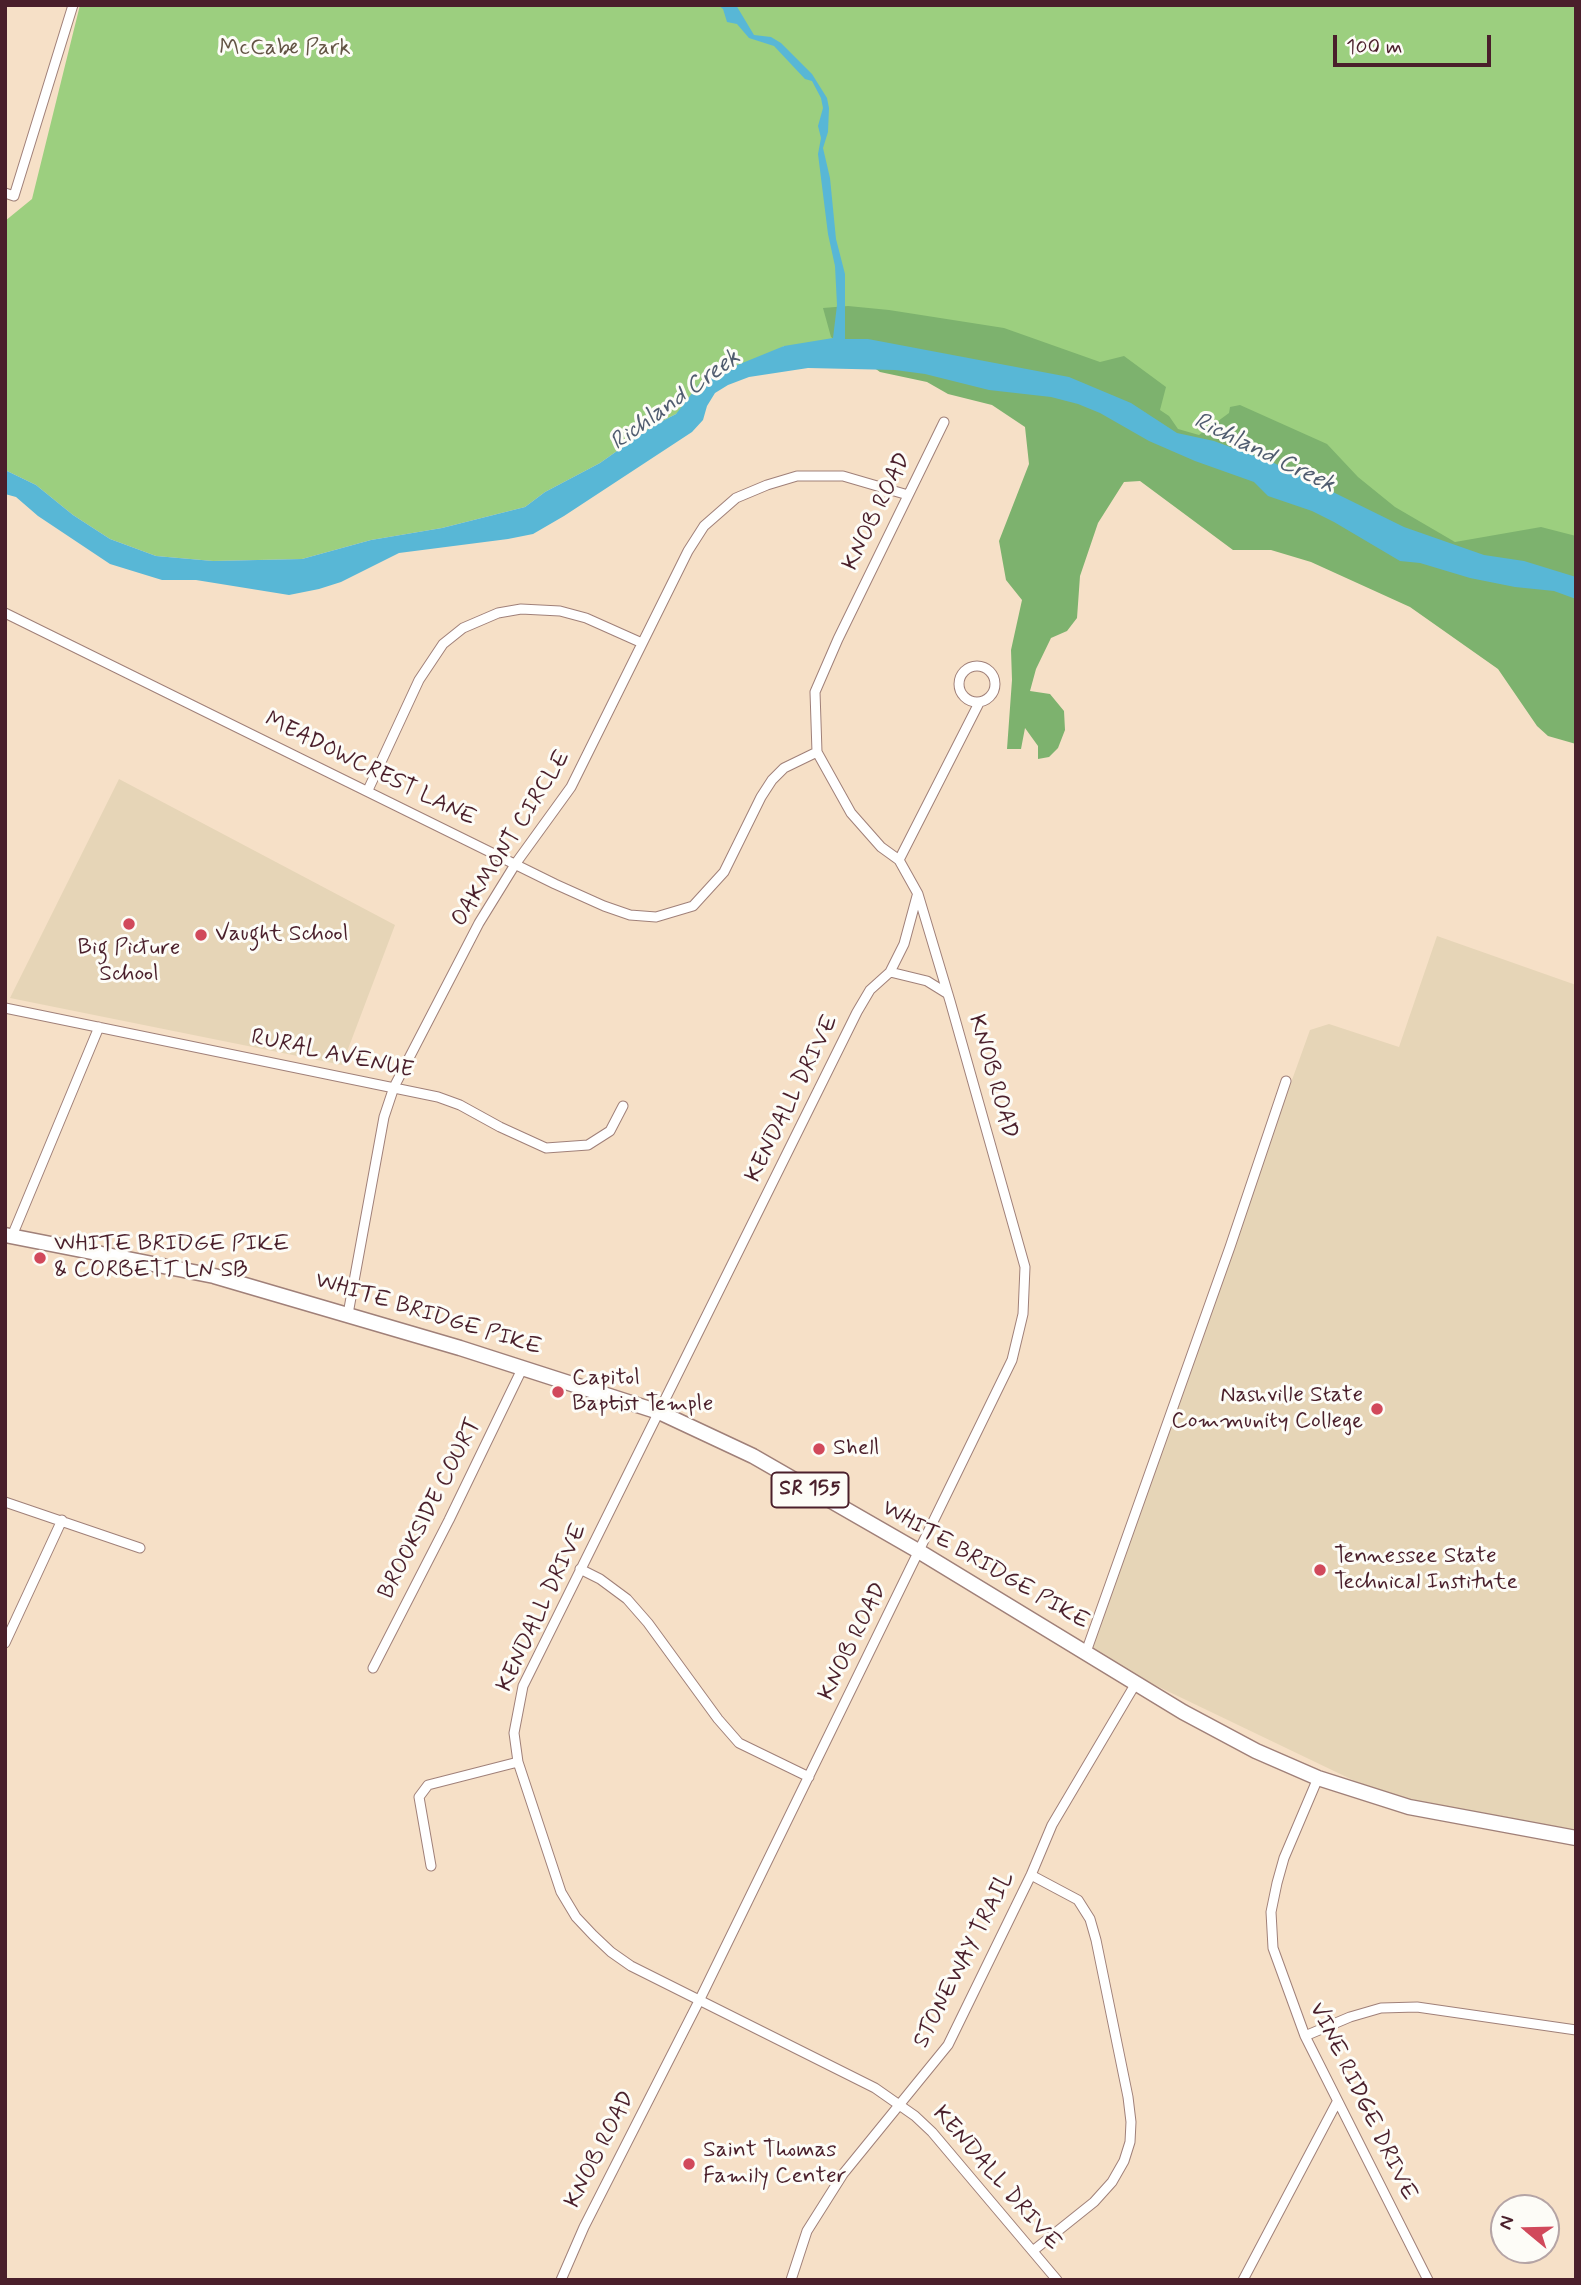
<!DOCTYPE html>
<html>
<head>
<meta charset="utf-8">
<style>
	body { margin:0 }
	#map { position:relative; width:1581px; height:2285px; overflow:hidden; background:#f6e0c7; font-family:Mynerve,sans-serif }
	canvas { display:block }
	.frame { position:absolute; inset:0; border:7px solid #4a1f2b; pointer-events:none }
	.north { position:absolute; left:1490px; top:2194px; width:70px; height:70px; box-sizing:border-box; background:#fdfcf7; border:2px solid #b5a4a5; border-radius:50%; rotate:289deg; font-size:19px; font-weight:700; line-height:28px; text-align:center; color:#4a1f2b }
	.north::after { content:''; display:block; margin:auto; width:24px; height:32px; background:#d1495b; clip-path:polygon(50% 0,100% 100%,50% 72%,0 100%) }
	.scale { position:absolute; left:1333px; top:35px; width:158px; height:32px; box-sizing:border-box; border:4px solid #4a1f2b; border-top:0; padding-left:9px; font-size:21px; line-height:24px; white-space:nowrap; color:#4a1f2b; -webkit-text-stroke:5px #fdfcf7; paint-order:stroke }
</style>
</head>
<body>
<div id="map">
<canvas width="1581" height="2285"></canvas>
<div class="frame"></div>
<div class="north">N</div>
<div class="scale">100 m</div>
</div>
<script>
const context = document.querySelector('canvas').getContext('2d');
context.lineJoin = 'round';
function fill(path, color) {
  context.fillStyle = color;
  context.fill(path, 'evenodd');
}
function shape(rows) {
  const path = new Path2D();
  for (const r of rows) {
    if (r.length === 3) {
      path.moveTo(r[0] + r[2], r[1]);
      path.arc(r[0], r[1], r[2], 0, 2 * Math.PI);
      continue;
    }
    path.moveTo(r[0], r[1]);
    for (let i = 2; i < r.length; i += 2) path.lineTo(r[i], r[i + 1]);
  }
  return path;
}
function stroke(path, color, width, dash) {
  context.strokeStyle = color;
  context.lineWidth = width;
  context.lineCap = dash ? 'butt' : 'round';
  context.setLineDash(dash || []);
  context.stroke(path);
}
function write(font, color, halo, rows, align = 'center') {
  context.font = font + ' Mynerve,sans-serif';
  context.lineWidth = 6;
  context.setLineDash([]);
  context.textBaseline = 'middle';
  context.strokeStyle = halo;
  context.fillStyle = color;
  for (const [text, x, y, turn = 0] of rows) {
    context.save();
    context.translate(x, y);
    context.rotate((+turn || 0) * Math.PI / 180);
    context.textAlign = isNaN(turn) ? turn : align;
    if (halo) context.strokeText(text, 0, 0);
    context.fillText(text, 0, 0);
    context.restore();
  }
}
fill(shape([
	[119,779,395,925,342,1065,10,998],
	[1437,936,1576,985,1576,1829,1409,1807,1086,1652,1310,1030,1329,1024,1399,1047]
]), '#e6d5b7');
fill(shape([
	[80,5,1576,5,1576,577,1484,555,1274,463,784,346,676,414,651,427,600,463,545,492,525,507,442,528,371,540,302,559,213,561,156,556,110,539,73,515,36,485,5,470,5,221,32,199]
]), '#9ccf7f');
fill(shape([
	[848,306,889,310,1004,328,1100,362,1124,356,1166,387,1160,410,1169,416,1178,429,1199,435,1229,413,1230,407,1240,405,1327,444,1358,477,1395,507,1455,542,1541,527,1576,536,1576,744,1548,736,1537,726,1498,669,1410,607,1311,562,1271,550,1233,550,1140,481,1124,482,1098,523,1080,576,1077,618,1067,631,1051,638,1036,669,1030,691,1050,694,1064,711,1065,730,1058,748,1049,757,1038,759,1038,746,1025,728,1021,749,1007,749,1012,680,1011,650,1022,600,1006,580,999,541,1029,464,1025,427,992,405,948,394,927,382,880,372,831,337,823,308]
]), '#7db26e');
fill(shape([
	[718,5,736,5,754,35,771,37,781,43,812,74,827,98,829,108,828,132,823,148,830,178,836,239,845,274,845,339,868,339,1069,377,1131,403,1177,433,1214,441,1274,463,1404,527,1484,555,1524,561,1576,577,1576,599,1554,591,1515,587,1470,578,1420,563,1400,561,1334,522,1312,511,1268,496,1254,482,1195,461,1149,441,1100,413,1078,404,1051,397,989,390,925,374,895,370,808,368,749,377,728,385,715,393,707,406,703,420,692,432,564,516,533,534,508,539,399,553,341,582,319,589,289,595,196,580,162,580,110,564,38,516,16,497,5,494,5,470,36,485,73,515,110,539,156,556,213,561,302,559,371,540,442,528,525,507,545,492,600,463,651,427,676,414,700,383,708,377,784,346,833,338,837,305,835,266,828,234,818,154,821,138,818,126,823,108,821,98,812,81,805,79,774,46,749,38,737,24,727,22,723,9]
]), '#58b7d6');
const minor = shape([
	[5,193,14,196,73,5],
	[5,613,555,884,604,906,630,915,656,917,693,906,724,872,761,797,772,780,784,768,817,752],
	[977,684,18],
	[368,790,419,680,443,644,463,628,498,613,521,609,560,611,586,618,642,643],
	[899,860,979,703],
	[917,896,904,944,890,972,870,990,857,1012,523,1686,514,1733,518,1762,561,1892,576,1917,593,1935,611,1952,631,1966,875,2088,915,2116,932,2132,1057,2280],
	[890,972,927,981,948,994],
	[5,1008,438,1097,460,1105,500,1127,546,1148,588,1145,610,1131,623,1106],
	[12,1236,99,1027],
	[348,1314,384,1117,394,1087,479,923,516,863,571,787,688,551,704,526,736,498,767,485,797,476,843,476,908,495],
	[5,1502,140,1548],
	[580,1569,600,1579,627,1599,648,1623,718,1719,739,1743,809,1777],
	[5,1643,62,1520],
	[1086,1652,1230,1247,1286,1081],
	[373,1668,449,1520,523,1367],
	[1318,1778,1284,1858,1277,1883,1271,1912,1273,1948,1305,2036,1428,2280],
	[431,1866,419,1797,428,1785,518,1762],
	[1031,1875,1078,1900,1090,1919,1096,1940,1128,2097,1131,2122,1130,2142,1124,2161,1112,2182,1094,2202,1034,2250],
	[1305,2036,1350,2017,1381,2008,1417,2007,1576,2030],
	[561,2280,584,2227,700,1999,1012,1360,1023,1314,1025,1267,950,1001,918,894,899,860,881,847,851,813,817,752,815,692,838,639,944,422],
	[791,2280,807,2231,843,2174,948,2045,1031,1875,1052,1825,1136,1683],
	[1243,2280,1337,2102]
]);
const primary = shape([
	[5,1235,214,1276,460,1348,659,1412,753,1456,920,1552,1183,1712,1256,1751,1318,1778,1409,1807,1576,1838]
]);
stroke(minor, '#a08079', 11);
stroke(primary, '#a08079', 17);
stroke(minor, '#fff', 9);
stroke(primary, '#fff', 14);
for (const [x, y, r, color] of [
	[129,924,7,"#d1495b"],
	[201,935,7,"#d1495b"],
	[40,1258,7,"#d1495b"],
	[558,1392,7,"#d1495b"],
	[1377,1409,7,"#d1495b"],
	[819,1449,7,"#d1495b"],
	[1320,1570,7,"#d1495b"],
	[689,2164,7,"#d1495b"]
]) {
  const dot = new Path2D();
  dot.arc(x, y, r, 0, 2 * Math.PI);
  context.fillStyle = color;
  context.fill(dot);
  stroke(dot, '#fdfcf7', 2.5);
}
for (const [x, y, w] of [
	[810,1490,77]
]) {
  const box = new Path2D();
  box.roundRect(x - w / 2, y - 17.5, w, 35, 5);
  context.fillStyle = '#fdfcf7';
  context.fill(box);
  stroke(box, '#4a1f2b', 2);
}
write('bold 21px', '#4a1f2b', null, [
	["SR 155",810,1490]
]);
write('23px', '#635444', '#fdfcf7', [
	["McCabe Park",285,49]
]);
write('23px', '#4a1f2b', '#fdfcf7', [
	["KNOB ROAD",878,512,-64],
	["MEADOWCREST LANE",370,770,26],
	["OAKMONT CIRCLE",512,839,-58],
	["RURAL AVENUE",332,1055,12],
	["KNOB ROAD",992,1077,74],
	["KENDALL DRIVE",793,1099,-64],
	["WHITE BRIDGE PIKE",428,1315,17],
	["BROOKSIDE COURT",431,1509,-63],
	["WHITE BRIDGE PIKE",985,1566,30],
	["KENDALL DRIVE",543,1608,-65],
	["KNOB ROAD",854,1642,-64],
	["STONEWAY TRAIL",965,1960,-63],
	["VINE RIDGE DRIVE",1362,2102,64],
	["KNOB ROAD",601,2150,-63],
	["KENDALL DRIVE",996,2179,49]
]);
write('23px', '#4a1f2b', '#fdfcf7', [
	["Vaught School",215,935],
	["Big Picture",129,949,"center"],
	["School",129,975,"center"],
	["WHITE BRIDGE PIKE",54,1245],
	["& CORBETT LN SB",54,1271],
	["Capitol",572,1379],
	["Baptist Temple",572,1405],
	["Nashville State",1363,1396,"right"],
	["Community College",1363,1422,"right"],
	["Shell",833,1449],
	["Tennessee State",1334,1557],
	["Technical Institute",1334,1583],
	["Saint Thomas",703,2151],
	["Family Center",703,2177]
], 'left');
write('italic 24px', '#505c6f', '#fdfcf7', [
	["Richland Creek",676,401,-36],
	["Richland Creek",1264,454,26]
]);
</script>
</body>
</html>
